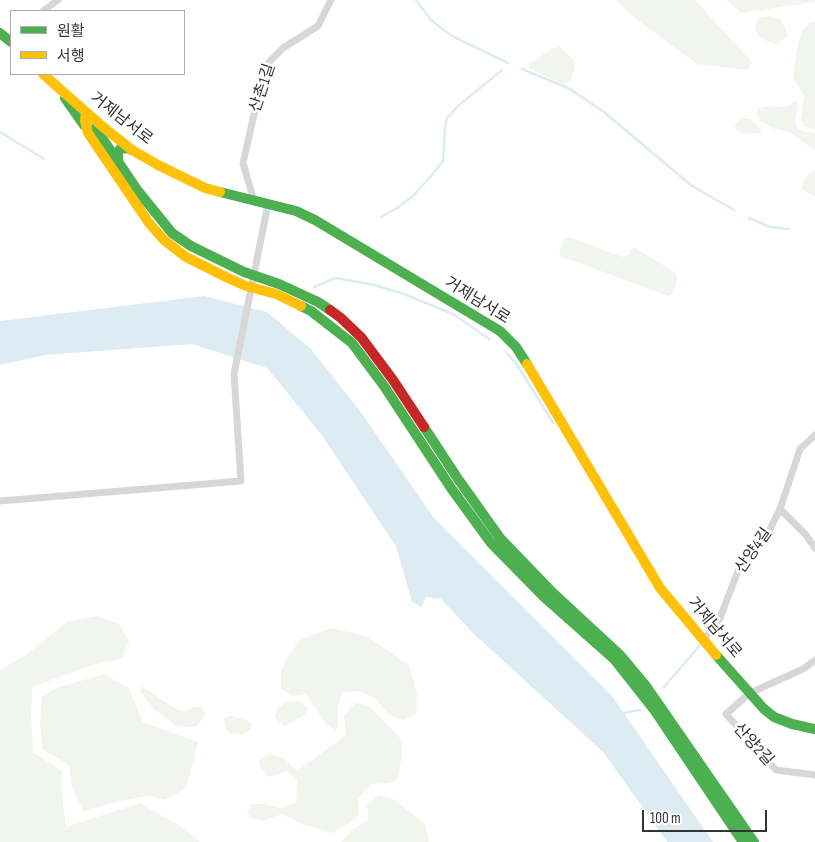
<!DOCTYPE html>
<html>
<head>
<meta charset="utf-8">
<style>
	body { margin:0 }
	#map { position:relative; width:815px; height:842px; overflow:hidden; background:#fff; font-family:"Sofia Sans Condensed","Noto Sans KR",sans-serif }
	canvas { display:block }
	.legend { position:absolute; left:10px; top:10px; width:175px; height:65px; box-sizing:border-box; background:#fff; border:1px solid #adadad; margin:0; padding:6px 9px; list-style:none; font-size:15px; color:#333 }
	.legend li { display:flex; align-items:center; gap:10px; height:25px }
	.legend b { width:25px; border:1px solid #adadad }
	.scale { position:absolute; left:642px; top:810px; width:125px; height:22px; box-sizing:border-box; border:2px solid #333; border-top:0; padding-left:6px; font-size:15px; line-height:18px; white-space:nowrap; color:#333; -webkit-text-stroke:4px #fff; paint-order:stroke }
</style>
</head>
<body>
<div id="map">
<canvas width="815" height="842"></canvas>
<ul class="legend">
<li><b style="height:6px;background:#4caf50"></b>원활</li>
<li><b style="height:6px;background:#ffc107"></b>서행</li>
</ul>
<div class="scale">100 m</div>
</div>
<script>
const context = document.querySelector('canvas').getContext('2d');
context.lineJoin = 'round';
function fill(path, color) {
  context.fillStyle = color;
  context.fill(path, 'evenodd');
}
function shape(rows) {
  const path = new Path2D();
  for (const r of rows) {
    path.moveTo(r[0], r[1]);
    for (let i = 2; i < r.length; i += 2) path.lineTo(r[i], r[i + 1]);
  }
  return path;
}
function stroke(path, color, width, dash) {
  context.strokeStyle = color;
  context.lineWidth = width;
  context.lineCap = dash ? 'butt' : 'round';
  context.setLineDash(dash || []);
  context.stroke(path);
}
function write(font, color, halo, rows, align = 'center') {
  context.font = font + ' "Sofia Sans Condensed","Noto Sans KR",sans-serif';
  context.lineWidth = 5;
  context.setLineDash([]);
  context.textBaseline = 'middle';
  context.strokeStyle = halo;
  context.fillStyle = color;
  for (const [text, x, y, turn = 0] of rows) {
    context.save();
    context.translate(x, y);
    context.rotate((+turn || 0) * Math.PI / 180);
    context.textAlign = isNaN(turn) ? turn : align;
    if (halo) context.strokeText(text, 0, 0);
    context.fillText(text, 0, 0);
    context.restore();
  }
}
fill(shape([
	[616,0,695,0,752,62,747,70,697,64,632,16],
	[727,0,815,0,815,2,741,13],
	[772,16,780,19,786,29,787,38,775,44,761,39,755,30,756,22,761,17],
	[815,21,815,129,805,127,801,120,804,96,793,78,797,49,802,31,809,23],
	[560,47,574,60,575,67,570,80,564,85,529,68,529,64,553,48],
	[795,101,799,105,795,117,797,129,806,132,815,132,815,151,790,132,774,129,760,121,756,113,759,108,769,106,781,107,789,106],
	[742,118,751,119,762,131,759,133,748,134,739,132,735,128,736,122],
	[815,171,815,197,802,190,803,182,810,172],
	[568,237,623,257,629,254,631,248,636,248,676,273,677,279,672,294,668,296,560,256,559,251,564,239],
	[98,616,119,624,129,641,122,659,92,665,33,687,31,712,33,752,62,771,62,795,66,827,140,803,182,827,200,842,0,842,0,670,27,654,68,621],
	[331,628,366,636,393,654,409,666,417,694,416,714,403,720,389,715,376,699,361,691,342,692,338,706,338,724,336,731,326,724,306,694,293,696,281,689,281,671,289,655,301,639],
	[104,674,129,688,143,722,198,742,192,768,184,790,165,800,149,796,130,799,83,811,72,788,69,765,43,750,40,724,42,697,56,688],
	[142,686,176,709,185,712,194,707,202,708,206,714,196,727,176,726,154,709,140,692],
	[299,701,307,707,307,713,299,718,285,726,275,718,277,708,286,702],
	[355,703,368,705,401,739,402,753,398,779,389,783,371,784,358,799,359,814,350,823,332,833,304,825,282,814,263,821,253,819,247,814,251,804,265,804,281,808,296,803,297,779,286,771,269,777,260,768,259,760,270,754,284,758,297,771,346,735,344,716],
	[231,716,245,719,252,725,251,730,243,734,230,734,225,727,224,718],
	[378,795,395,800,425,824,429,842,341,842,353,829,368,820,367,805]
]), '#f1f5ed');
fill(shape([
	[204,296,267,312,311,349,360,411,434,518,612,696,713,842,667,842,604,753,473,633,441,599,426,597,421,607,412,602,396,546,321,434,267,368,192,344,45,355,0,365,0,321]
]), '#ddebf3');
stroke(shape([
	[416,0,431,20,444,30,454,37,508,63],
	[522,69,570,89,604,112,692,186,734,210],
	[0,132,44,159],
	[381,217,397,208,412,197,431,176,443,161,445,127,447,118,458,106,502,70],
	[749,218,770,227,789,229],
	[314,287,335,278,374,285,404,294,455,315,489,339],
	[507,353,518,366,553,423],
	[664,687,701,644],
	[622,713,640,710]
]), '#ddebf3', 2.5);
stroke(shape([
	[43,11,58,0],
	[254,201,243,163,258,97,269,62,283,48,318,26,331,0],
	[0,501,241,481,234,374,268,204],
	[780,509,806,535,815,548],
	[703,641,720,618,738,571,766,537,780,509,800,449,815,435],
	[815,660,803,669,750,693,726,714,776,770,815,775]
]), '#d7d7d7', 7);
stroke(shape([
	[0,33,11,42],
	[65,98,84,125],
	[97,122,96,129,138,191,172,233,191,246,244,272,279,284,318,302,330,310],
	[118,160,118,152,120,149,127,148,132,150],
	[220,192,296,211,315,220,500,331,516,347,527,364],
	[301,306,311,311,352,343,384,386,451,488,491,543,544,597,614,659,655,711,743,842],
	[424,427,458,479,500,538,553,593,620,655,646,686,754,842],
	[716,655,764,709,774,717,792,724,815,729]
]), '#4caf50', 10);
stroke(shape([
	[43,74,103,127,132,150,158,165,205,188,220,192],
	[86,112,85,121,88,133,149,223,164,240,186,257,230,279,246,286,276,294,301,306],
	[527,364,660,588,716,655]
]), '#ffc107', 10);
stroke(shape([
	[330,310,341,318,361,337,393,380,424,427]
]), '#c62828', 10);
write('16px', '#333', '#fff', [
	["산촌1길",263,88,-72],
	["거제남서로",121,119,38],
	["거제남서로",477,301,32],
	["산양4길",754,551,-55],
	["거제남서로",714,628,50],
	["산양2길",753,745,48]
]);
</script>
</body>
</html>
